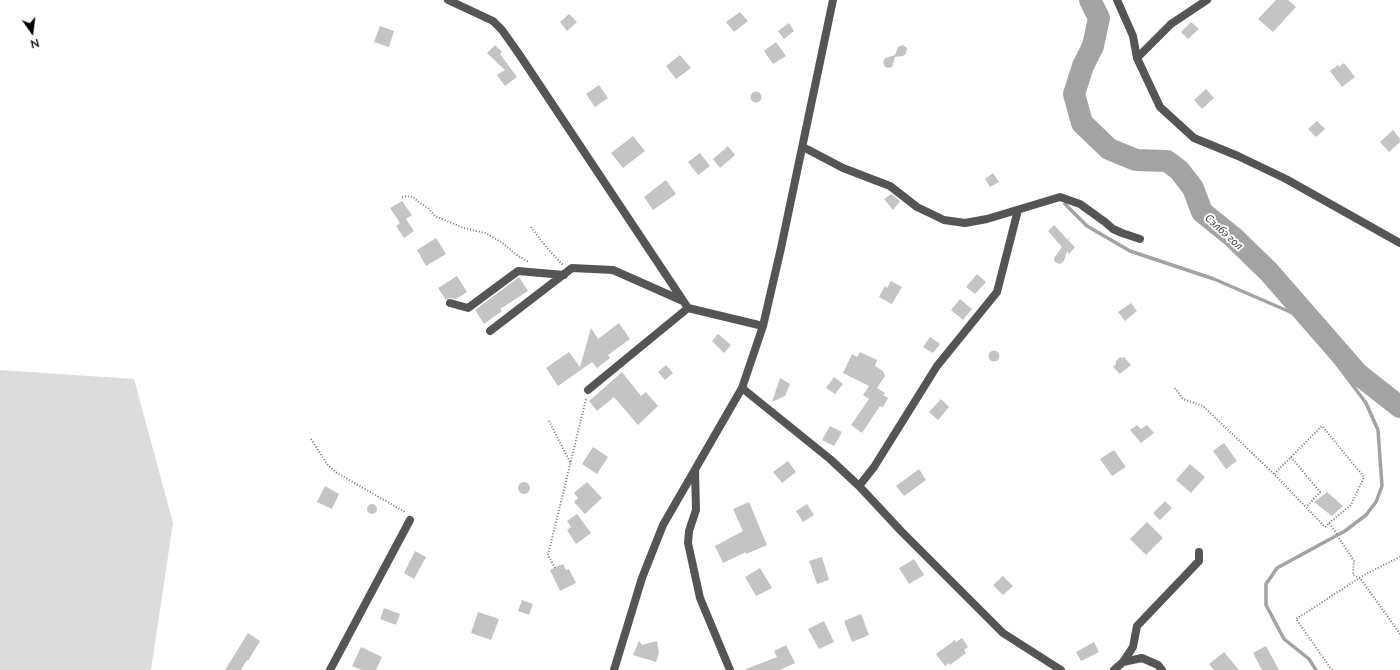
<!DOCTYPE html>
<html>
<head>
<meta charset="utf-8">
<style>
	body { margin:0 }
	#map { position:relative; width:1400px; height:670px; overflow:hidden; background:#fff; font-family:Lato,sans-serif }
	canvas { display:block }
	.north { position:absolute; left:12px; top:12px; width:40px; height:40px; -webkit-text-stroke:3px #fff; paint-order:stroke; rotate:166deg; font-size:11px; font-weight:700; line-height:16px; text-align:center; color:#000 }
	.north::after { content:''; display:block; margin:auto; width:14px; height:18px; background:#000; clip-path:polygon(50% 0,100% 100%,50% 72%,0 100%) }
</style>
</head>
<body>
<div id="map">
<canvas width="1400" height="670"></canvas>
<div class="north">N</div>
</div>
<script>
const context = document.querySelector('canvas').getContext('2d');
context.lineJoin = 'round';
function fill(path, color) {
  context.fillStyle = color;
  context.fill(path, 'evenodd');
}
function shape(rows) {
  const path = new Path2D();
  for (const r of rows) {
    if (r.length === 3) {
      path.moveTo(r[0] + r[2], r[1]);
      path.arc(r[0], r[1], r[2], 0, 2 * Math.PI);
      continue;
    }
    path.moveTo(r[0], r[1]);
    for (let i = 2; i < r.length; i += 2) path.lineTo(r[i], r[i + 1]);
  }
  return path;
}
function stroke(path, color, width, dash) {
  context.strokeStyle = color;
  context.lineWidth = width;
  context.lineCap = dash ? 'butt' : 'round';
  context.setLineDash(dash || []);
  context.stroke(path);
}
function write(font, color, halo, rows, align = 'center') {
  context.font = font + ' Lato,sans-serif';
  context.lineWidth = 4;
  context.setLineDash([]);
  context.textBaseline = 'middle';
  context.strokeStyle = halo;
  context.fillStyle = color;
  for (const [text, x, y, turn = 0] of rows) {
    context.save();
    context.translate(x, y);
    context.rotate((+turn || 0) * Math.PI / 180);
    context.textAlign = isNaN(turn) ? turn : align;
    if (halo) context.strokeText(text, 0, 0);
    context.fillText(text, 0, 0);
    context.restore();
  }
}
fill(shape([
	[0,370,134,379,173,523,151,670,0,670]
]), '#dcdcdc');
stroke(shape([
	[1065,204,1087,226,1130,251,1214,279,1311,321,1317,333,1330,355,1366,403,1378,430,1382,486,1376,502,1366,515,1345,531,1277,568,1266,584,1266,605,1284,639,1309,659,1316,670]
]), '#a3a3a3', 3.5);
stroke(shape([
	[1090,0,1099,18,1093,46,1083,66,1074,94,1082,123,1109,149,1136,160,1167,161,1179,170,1193,188,1202,212,1233,237,1269,272,1358,374,1400,407]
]), '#a3a3a3', 22);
fill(shape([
	[1276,0,1288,0,1296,7,1273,32,1258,19],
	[740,12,748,21,734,32,726,22],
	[569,14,577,22,567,31,560,22],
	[1191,22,1199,29,1188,39,1181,32],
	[789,23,794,31,784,39,778,31],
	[380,26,394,31,389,47,374,42],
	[776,42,786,56,773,64,764,51],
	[495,45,502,52,500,54,517,77,505,86,497,75,505,70,487,53],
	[903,45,907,48,906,54,903,56,895,57,892,67,888,68,885,67,883,62,885,58,895,55,898,47],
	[680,55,691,68,676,79,666,66],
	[1344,63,1355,77,1342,87,1330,71,1338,65,1339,67],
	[599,85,608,98,595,107,586,94],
	[1206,89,1214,98,1202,109,1194,100],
	[756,97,5.5],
	[1317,121,1325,129,1316,137,1308,129],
	[1393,130,1400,139,1400,142,1389,152,1380,142],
	[633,136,645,151,623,168,611,153],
	[728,146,735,155,720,168,713,159],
	[700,153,710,166,698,175,688,162],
	[993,173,999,182,990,187,985,179],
	[666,180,676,194,653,210,644,197],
	[891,194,900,201,893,210,884,199],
	[402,201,412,215,406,219,414,231,404,238,396,226,400,223,390,208],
	[1054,225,1068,240,1070,237,1069,241,1075,247,1069,254,1067,251,1064,261,1060,264,1055,262,1054,258,1062,247,1048,231],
	[436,238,446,254,426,266,417,250],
	[977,274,986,282,975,294,966,287],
	[457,276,467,292,456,299,449,298,446,300,438,288],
	[519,277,528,291,500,309,502,311,484,324,475,310],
	[891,281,902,287,892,304,879,297,885,286,887,288],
	[960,299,972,309,963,320,951,310],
	[1131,303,1137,311,1125,321,1118,312],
	[619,323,630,339,608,355,610,358,597,368,592,362,558,386,546,368,569,352,580,367,591,328,598,339],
	[718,334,731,345,724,353,712,341],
	[930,337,940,344,933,353,923,347],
	[994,356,5.5],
	[860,352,877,360,875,366,883,371,885,376,877,388,885,393,883,395,888,398,883,407,880,406,862,433,851,425,869,399,863,395,869,386,843,373,852,354,857,357],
	[1120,357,1122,358,1124,357,1131,365,1120,374,1113,367,1116,364,1116,361],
	[666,365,673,373,665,380,658,372],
	[622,372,641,396,646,392,658,406,638,425,614,397,597,411,589,401],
	[834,377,843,384,835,394,826,388],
	[780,378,790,384,785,396,772,402],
	[941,399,949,407,938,420,929,412],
	[1137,425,1141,429,1147,425,1154,433,1141,443,1130,430],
	[830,426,842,432,834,446,822,440],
	[1224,443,1237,461,1226,469,1213,451],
	[593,447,608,457,597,474,582,464],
	[1114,450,1126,467,1112,476,1100,459],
	[788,461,796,472,782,483,773,472],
	[1190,464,1205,477,1191,493,1176,480],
	[919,469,926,480,904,496,896,486],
	[524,488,6],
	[587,482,602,498,585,514,574,502,578,498,574,493],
	[325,486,339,494,332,509,317,502],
	[1327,492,1343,506,1332,516,1314,502],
	[1165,501,1172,508,1160,520,1153,513],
	[749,502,767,545,746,554,746,552,723,563,715,546,743,531,733,509],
	[372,509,5],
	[807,504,814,515,803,522,796,511],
	[577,514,591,533,576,544,567,530,571,527,567,521],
	[1147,522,1163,538,1146,555,1130,539],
	[415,551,426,557,414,579,404,573],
	[822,557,829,580,817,584,809,561],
	[914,559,924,575,909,584,899,568],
	[563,564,566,570,569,569,576,583,560,591,550,570],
	[760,568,772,588,756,596,745,577],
	[1003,576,1013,586,1003,595,993,585],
	[522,600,533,604,529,615,518,611],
	[384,608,400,614,396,625,380,619],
	[478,612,499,619,491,640,471,633],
	[861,614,869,635,852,642,844,621],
	[824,621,834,642,819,649,808,629],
	[248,633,260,641,248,661,247,660,241,670,225,670],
	[962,638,968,647,964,650,966,653,950,665,949,663,945,666,936,654,955,640,956,642],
	[639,641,642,645,657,641,659,653,656,662,633,655],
	[1094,642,1099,652,1081,661,1076,652],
	[786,645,795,663,780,670,746,670,746,669,777,657,774,651],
	[1266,646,1279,670,1262,670,1253,653],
	[361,647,382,657,376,670,361,670,352,666],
	[1224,652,1239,670,1214,670,1209,664]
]), '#c4c4c4');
stroke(shape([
	[402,197,406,196,413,197,420,203,428,208,435,216,464,228,485,233,501,242,518,256,529,262],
	[531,227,547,248,563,265],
	[1175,388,1183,399,1203,406,1274,474],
	[549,421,570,462],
	[311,439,327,464,337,473,405,512],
	[1291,457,1320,492,1306,507],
	[1329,523,1351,505,1364,477,1322,426,1274,474,1325,527,1329,523,1338,535],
	[1339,538,1354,561,1353,575,1360,578,1400,634],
	[555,568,548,555,586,399],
	[1332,670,1296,619,1364,575,1400,557]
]), '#777', 2, [1, 2]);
stroke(shape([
	[448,0,493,21,502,30,519,54,688,308,763,326],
	[1117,0,1133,36,1137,58],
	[1207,0,1171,24,1137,58,1160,107,1194,138,1238,156,1286,179,1400,243],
	[803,147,843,168,890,186,917,207,944,220,965,223,987,219,1060,197,1080,204,1105,222,1113,229,1122,233,1140,239],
	[450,303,468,308,518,271,564,275],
	[490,331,572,268,613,270,683,301],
	[742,388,830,459,859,486,901,531,1003,633,1061,670],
	[588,390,688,308],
	[695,470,696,510,689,531,688,543,700,598,730,670],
	[859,486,874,467,937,366,997,292,1018,210],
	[1123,662,1142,658,1158,665,1162,670],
	[330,670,410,520],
	[614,670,642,578,663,525,742,388,763,326,781,248,833,0],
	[1114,670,1123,662,1133,647,1137,626,1199,561,1199,552]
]), '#555', 8);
write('italic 11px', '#444', '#fff', [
	["Сэлбэ гол",1224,232,42]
]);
</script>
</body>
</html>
